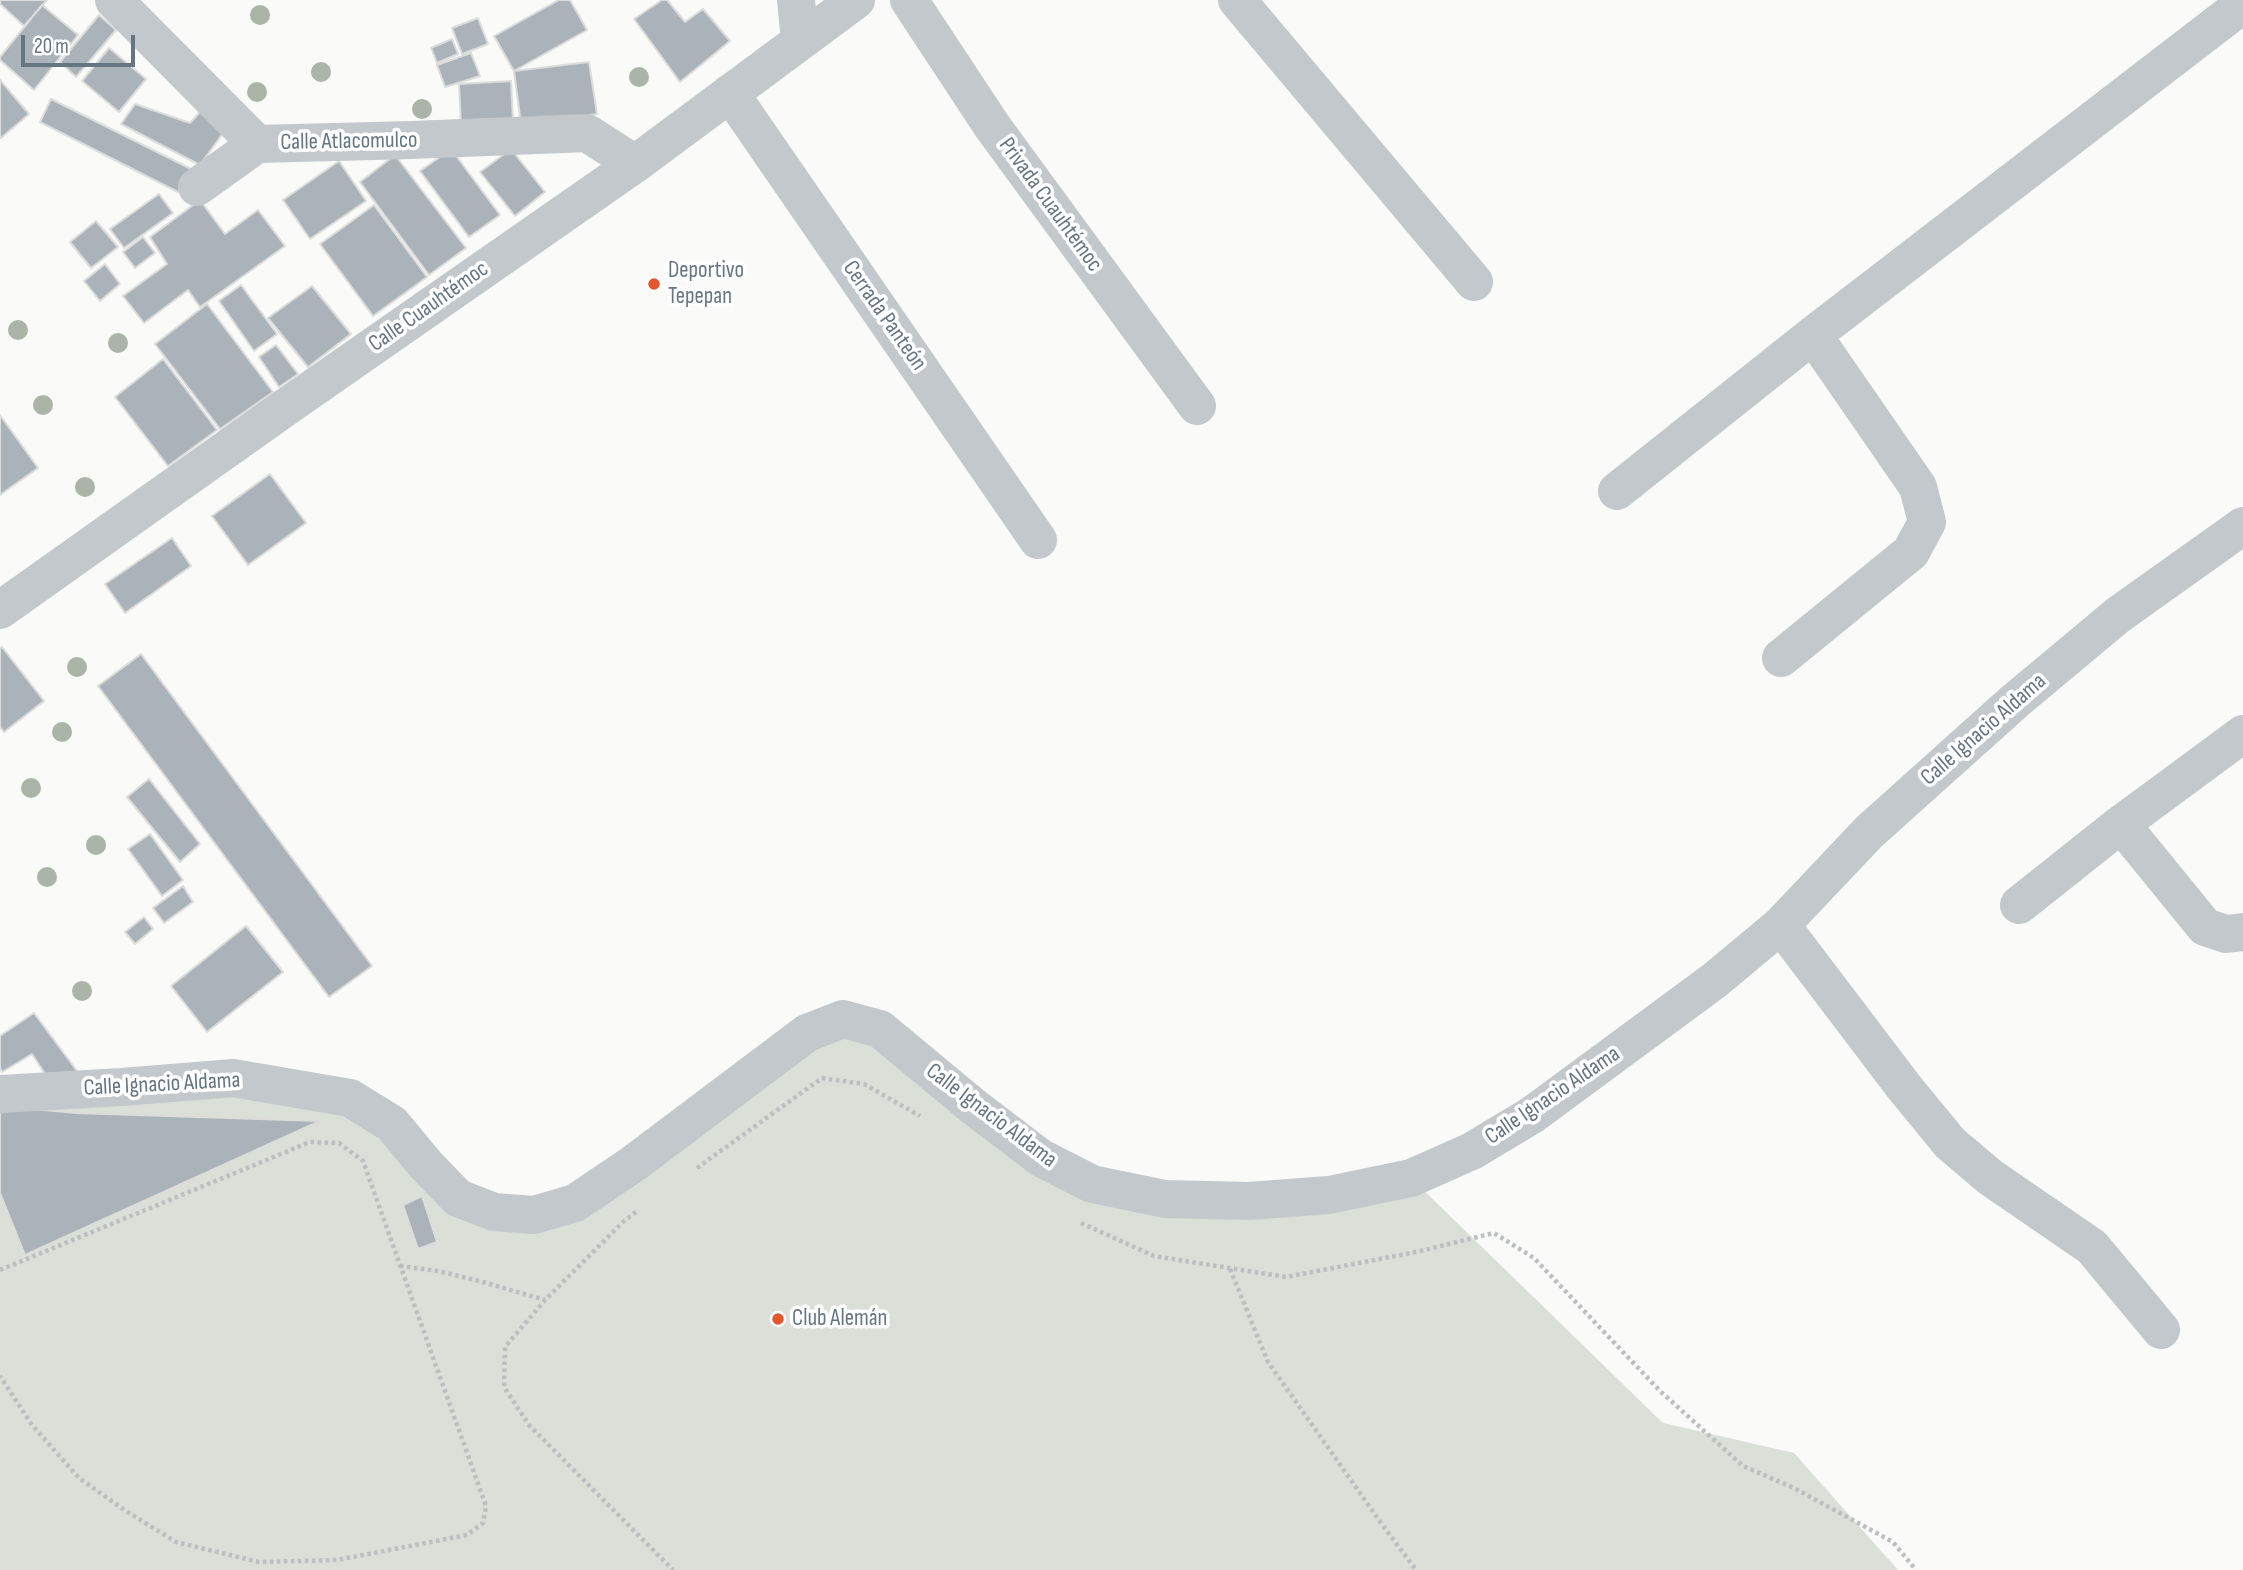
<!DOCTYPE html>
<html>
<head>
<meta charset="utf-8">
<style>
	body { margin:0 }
	#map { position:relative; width:2243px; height:1570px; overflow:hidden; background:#fafaf8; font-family:"Sofia Sans Condensed",sans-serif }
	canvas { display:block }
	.scale { position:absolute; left:21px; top:35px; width:114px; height:32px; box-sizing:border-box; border:4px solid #657683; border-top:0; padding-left:9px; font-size:21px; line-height:24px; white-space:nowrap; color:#657683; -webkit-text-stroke:5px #fff; paint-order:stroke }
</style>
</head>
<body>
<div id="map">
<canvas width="2243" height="1570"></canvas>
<div class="scale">20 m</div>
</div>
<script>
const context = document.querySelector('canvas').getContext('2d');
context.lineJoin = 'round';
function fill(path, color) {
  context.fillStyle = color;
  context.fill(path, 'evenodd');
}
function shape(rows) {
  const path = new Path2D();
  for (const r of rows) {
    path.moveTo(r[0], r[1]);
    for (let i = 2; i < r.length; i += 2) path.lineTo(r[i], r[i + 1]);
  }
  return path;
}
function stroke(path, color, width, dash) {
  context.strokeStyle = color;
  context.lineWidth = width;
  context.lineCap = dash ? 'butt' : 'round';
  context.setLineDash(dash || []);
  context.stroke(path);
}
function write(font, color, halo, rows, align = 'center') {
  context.font = font + ' "Sofia Sans Condensed",sans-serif';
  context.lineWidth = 7;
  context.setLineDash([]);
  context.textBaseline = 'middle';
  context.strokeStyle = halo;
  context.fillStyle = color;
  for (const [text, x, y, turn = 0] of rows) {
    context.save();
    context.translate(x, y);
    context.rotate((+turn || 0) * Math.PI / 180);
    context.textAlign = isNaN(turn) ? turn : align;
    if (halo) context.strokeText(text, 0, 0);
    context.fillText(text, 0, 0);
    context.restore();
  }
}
fill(shape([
	[843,1019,974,1107,1165,1199,1411,1178,1663,1423,1794,1453,1898,1570,0,1570,0,1094,350,1098,426,1165,534,1215]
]), '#dadfd7');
const building = shape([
	[0,0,47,0,24,26,0,4,0,0],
	[559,0,570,0,587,30,514,71,494,36,559,0],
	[662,0,667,0,685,22,703,9,730,41,680,82,634,19,662,0],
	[42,5,78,35,34,90,0,60,0,57,42,5],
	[99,15,116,30,76,77,60,62,99,15],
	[478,18,488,44,462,54,452,28,478,18],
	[452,39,458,54,437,63,431,48,452,39],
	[109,48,146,79,119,112,82,81,109,48],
	[471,53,480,76,445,87,437,65,471,53],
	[589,62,597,114,521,124,514,71,589,62],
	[0,80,29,114,1,138,0,137,0,80],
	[511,81,513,122,461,124,459,84,511,81],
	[51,99,195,171,178,192,40,122,51,99],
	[135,104,190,123,201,111,226,129,200,165,121,124,135,104],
	[451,149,500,215,469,237,420,171,451,149],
	[511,149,545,192,515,216,480,172,511,149],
	[395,155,466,248,429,275,360,182,395,155],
	[339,161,366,201,310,239,283,200,339,161],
	[159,194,173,213,124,248,110,229,159,194],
	[200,200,225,234,258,210,285,246,200,307,188,290,144,323,123,296,167,264,150,237,200,200],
	[374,205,427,277,373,316,320,244,374,205],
	[96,221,118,247,91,268,70,242,96,221],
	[143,237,155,253,135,268,123,252,143,237],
	[105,264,120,284,100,301,84,281,105,264],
	[241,285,277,334,254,351,219,301,241,285],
	[312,286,351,334,308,367,268,318,312,286],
	[207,304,273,392,220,429,155,344,207,304],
	[276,345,298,374,279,387,259,357,276,345],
	[163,359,217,430,168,466,115,397,163,359],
	[0,415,38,468,0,495,0,415],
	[270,474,306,523,248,565,212,516,270,474],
	[172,538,191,566,125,613,105,584,172,538],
	[2,647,44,701,4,732,0,727,0,648,2,647],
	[141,654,372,966,329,997,98,686,141,654],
	[149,779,200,844,180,862,127,797,149,779],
	[150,834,183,880,162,896,128,849,150,834],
	[183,886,193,902,164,923,153,908,183,886],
	[144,917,153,929,135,944,125,932,144,917],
	[246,926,283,972,207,1032,171,986,246,926],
	[34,1013,77,1071,53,1086,32,1054,2,1072,0,1068,0,1036,34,1013],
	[0,1106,76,1113,320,1121,25,1255,0,1193,0,1106],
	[422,1196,437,1242,418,1249,403,1205,422,1196]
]);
fill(building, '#aab3b9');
stroke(building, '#dcdcda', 2);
stroke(shape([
	[697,1168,822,1078,864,1084,920,1116],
	[636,1212,623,1222,545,1300,505,1347,504,1387,529,1425,673,1570],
	[1081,1223,1154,1256,1286,1277,1416,1252,1494,1233,1534,1258,1660,1391,1743,1466,1794,1488,1893,1542,1916,1570],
	[400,1266,438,1271,483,1282,545,1300],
	[1230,1269,1268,1362,1381,1523,1416,1570],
	[0,1270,310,1142,339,1143,363,1161,486,1506,483,1523,467,1535,337,1560,259,1562,176,1542,126,1511,79,1478,32,1425,0,1376]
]), '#bbbfc2', 4.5, [3.5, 3.5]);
stroke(shape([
	[114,0,257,144,412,140,587,133,635,164],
	[796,0,800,41],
	[909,0,992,126,1197,406],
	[1237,0,1474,282],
	[730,93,1038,540],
	[197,187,257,144],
	[1617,491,1813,335,2233,12],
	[0,610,286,407,635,164,856,0],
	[1781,658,1911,552,1927,522,1918,487,1813,335],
	[2121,824,2205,927,2226,934,2243,932],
	[2019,905,2121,824,2243,734],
	[1781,925,1904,1087,1950,1143,1990,1177,2092,1247,2161,1330],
	[0,1094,122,1087,233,1078,350,1098,392,1124,426,1165,458,1198,494,1212,534,1215,575,1203,633,1164,807,1033,843,1019,880,1029,974,1107,1041,1158,1092,1184,1165,1199,1249,1201,1329,1195,1411,1178,1472,1151,1532,1115,1715,980,1781,925,1869,832,2015,701,2118,615,2243,526]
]), '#c3c8cc', 38);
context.fillStyle = '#aab4a7';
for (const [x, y] of [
	[260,15],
	[321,72],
	[639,77],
	[257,92],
	[422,109],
	[18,330],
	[118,343],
	[43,405],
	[85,487],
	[77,667],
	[62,732],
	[31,788],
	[96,845],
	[47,877],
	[82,991]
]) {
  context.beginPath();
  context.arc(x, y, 10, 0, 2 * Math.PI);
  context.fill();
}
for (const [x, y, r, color] of [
	[654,284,7,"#e4572e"],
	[778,1319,7,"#e4572e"]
]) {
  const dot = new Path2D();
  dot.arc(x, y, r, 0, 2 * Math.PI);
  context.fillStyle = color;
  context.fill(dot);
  stroke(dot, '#fff', 2.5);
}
write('23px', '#657683', '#fff', [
	["Calle Atlacomulco",349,142,-1],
	["Privada Cuauhtémoc",1050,205,54],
	["Calle Cuauhtémoc",429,307,-35],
	["Cerrada Panteón",884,316,55],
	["Calle Ignacio Aldama",1984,730,-41],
	["Calle Ignacio Aldama",162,1085,-3],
	["Calle Ignacio Aldama",1553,1096,-34],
	["Calle Ignacio Aldama",991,1116,37]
]);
write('23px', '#657683', '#fff', [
	["Deportivo",668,271],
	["Tepepan",668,297],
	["Club Alemán",792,1319]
], 'left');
</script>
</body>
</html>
